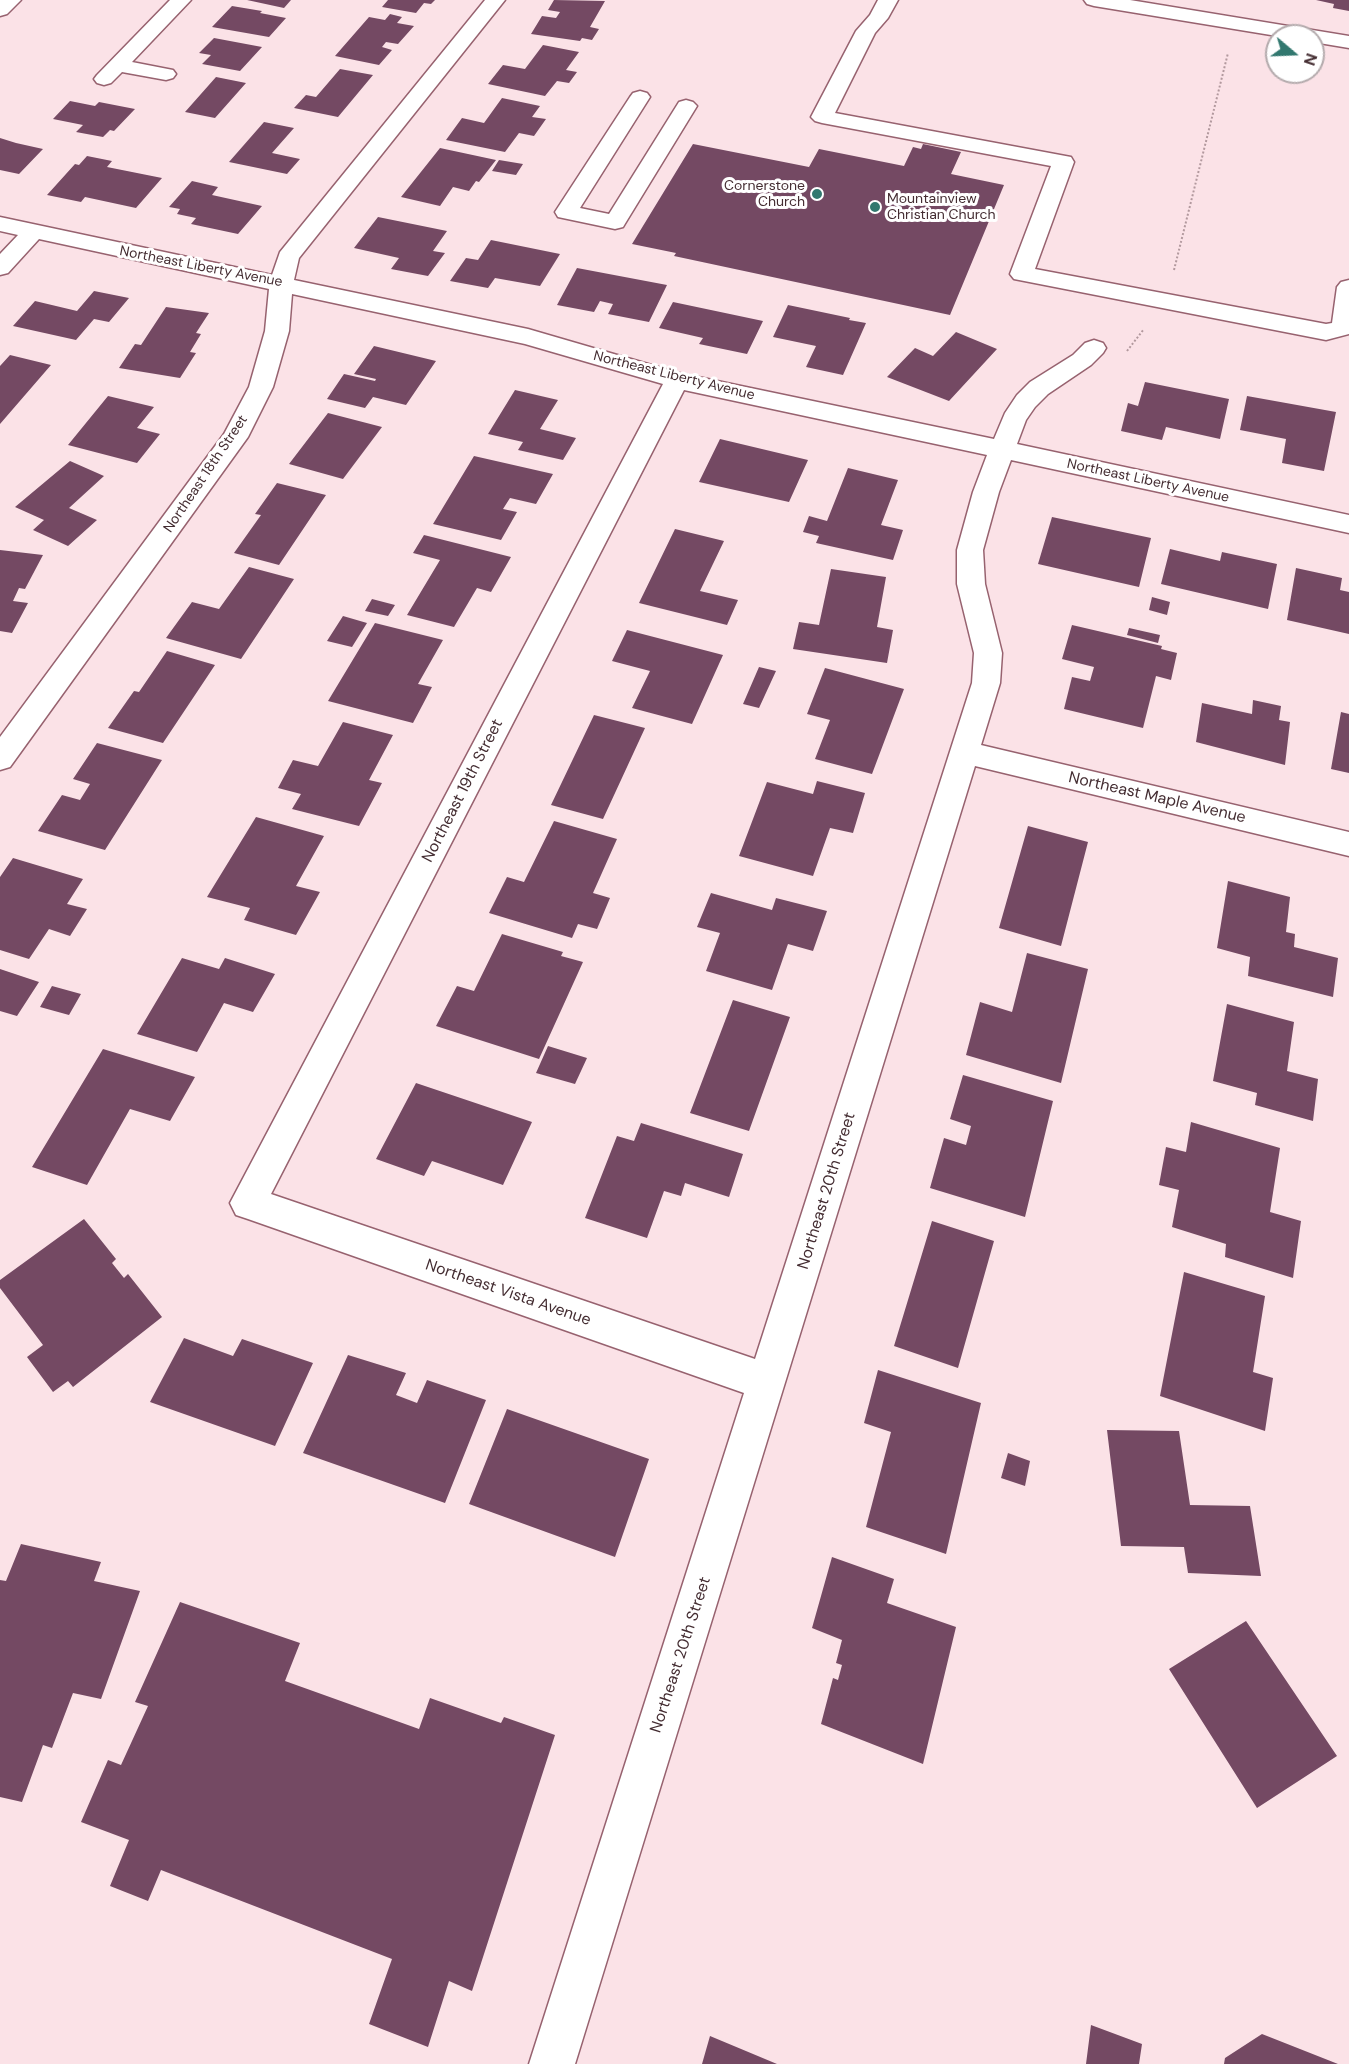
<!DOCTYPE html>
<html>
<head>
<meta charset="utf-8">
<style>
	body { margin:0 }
	#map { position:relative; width:1349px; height:2064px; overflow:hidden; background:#fbe2e7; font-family:"DM Sans",sans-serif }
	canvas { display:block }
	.north { position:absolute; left:1265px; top:24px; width:60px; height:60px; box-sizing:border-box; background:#fff; border:2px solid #b4abad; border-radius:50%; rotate:109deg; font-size:16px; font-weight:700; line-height:24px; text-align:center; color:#442d32 }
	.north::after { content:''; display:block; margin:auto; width:21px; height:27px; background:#32786f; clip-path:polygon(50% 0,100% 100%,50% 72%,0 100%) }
</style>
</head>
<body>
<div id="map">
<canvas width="1349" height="2064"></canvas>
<div class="north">N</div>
</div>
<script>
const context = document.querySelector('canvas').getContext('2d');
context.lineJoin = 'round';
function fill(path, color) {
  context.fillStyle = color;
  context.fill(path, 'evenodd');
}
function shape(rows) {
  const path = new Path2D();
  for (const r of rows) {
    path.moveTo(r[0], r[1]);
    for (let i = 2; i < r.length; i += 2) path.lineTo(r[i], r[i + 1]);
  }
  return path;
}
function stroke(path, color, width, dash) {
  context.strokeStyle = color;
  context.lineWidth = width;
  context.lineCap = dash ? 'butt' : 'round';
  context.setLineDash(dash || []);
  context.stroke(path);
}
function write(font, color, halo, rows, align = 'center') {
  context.font = font + ' "DM Sans",sans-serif';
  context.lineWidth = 6;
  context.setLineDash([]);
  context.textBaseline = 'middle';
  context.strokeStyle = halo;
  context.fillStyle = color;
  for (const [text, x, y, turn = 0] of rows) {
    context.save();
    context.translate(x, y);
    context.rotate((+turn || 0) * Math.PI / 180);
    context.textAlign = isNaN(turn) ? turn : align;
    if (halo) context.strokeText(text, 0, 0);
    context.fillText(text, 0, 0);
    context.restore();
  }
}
fill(shape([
	[247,0,291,0,284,8],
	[388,0,435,0,431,4,424,3,416,13,382,7],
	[554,0,605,1,590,27,599,29,592,40,582,38,580,41,531,34,542,16,556,18,560,12,548,10],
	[1316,0,1349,0,1349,11,1333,8,1334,4],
	[232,6,262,11,260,13,286,18,269,37,212,27],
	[390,14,402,17,397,23,414,26,398,44,386,42,382,47,392,50,379,65,335,56,369,17,385,20],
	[214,38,262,47,240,71,202,64,211,55,199,53],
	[543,45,579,52,566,70,577,72,569,83,557,81,545,96,488,84,503,65,525,69],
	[340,69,373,75,338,117,294,108,306,95,316,97],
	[216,77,246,83,215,118,185,112],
	[502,98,540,106,532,117,546,119,534,136,519,133,505,152,446,140,462,118,484,123],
	[70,101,95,106,99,102,135,109,114,131,110,130,103,137,76,132,83,125,53,119],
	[264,122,294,128,272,153,300,159,287,174,229,162],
	[0,138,16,143,43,149,19,174,0,170],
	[693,144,809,167,819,149,904,166,913,147,921,149,923,144,961,152,951,174,1004,185,950,315,674,256,676,253,632,244],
	[440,148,496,160,479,182,476,181,469,191,453,187,440,206,401,197],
	[87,156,112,161,107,167,162,178,136,208,85,197,81,202,47,195,75,164,79,165],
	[499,160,523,164,516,175,492,171],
	[192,181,218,187,212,195,262,206,238,234,191,224,196,218,177,214,180,209,169,207],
	[378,217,447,231,433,251,445,253,428,276,391,269,399,258,354,248],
	[491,240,560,254,540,286,495,278,488,288,450,281,466,258,478,260],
	[577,268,667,285,649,322,608,314,613,304,600,301,594,312,557,305],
	[94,291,129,298,109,322,94,319,76,340,13,326,35,301,77,311],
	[673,302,763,321,747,354,699,344,703,338,659,328],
	[788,305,850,318,849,320,866,323,843,375,806,367,816,346,773,337],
	[166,307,209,313,196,333,201,334,190,352,196,353,180,378,119,368,135,344,141,345],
	[956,332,997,349,949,401,887,377,915,348,933,356],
	[374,346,436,361,406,405,373,397,365,408,327,399,344,374,375,381,376,379,354,374],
	[10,355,51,365,0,424,0,366],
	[1145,382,1229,399,1220,439,1166,427,1162,440,1121,431,1128,403,1138,406],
	[515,390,558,400,540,429,576,438,563,460,518,450,523,442,488,434],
	[108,396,154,407,137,428,160,434,137,463,68,445],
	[1247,396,1336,412,1324,471,1282,463,1286,439,1240,430],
	[328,413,382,427,343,479,289,464],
	[720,439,808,460,789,502,699,482],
	[474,456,553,474,536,504,510,498,503,509,517,512,501,540,433,524],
	[70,461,104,476,69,508,97,520,68,546,33,530,44,520,15,507],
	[848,468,898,480,881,525,903,530,893,560,816,543,819,536,803,532,809,516,827,521],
	[277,483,326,495,279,565,234,553,261,515,255,514],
	[1052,517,1151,538,1139,587,1038,564],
	[675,529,724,541,700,591,738,600,727,625,639,603],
	[424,535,511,557,491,592,477,588,454,627,407,615,440,560,413,553],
	[1170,549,1220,561,1222,552,1277,564,1268,609,1161,584],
	[0,550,43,555,25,589,19,588,13,601,28,603,12,633,0,631],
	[249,567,294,579,241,659,166,638,192,602,219,609],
	[1296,568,1342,578,1340,590,1349,592,1349,634,1287,620],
	[831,569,886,577,877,627,893,630,887,663,793,649,799,622,819,625],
	[1152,597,1170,602,1167,615,1149,610],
	[372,599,395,605,388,616,365,611],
	[343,616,367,623,352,647,327,641],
	[375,623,443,640,418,684,432,687,413,723,328,701],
	[1072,625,1162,646,1161,649,1177,653,1171,680,1156,676,1143,728,1064,709,1072,677,1090,681,1094,667,1062,659],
	[1129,628,1160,635,1158,643,1127,635],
	[627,630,723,655,692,724,632,708,650,671,612,661],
	[167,651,215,665,163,743,108,728,134,691,139,692],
	[759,667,776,671,759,708,743,704],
	[825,668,904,689,872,774,815,759,830,720,807,714],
	[1253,700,1281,706,1279,720,1290,722,1285,765,1196,742,1202,703,1252,714],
	[1341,712,1349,714,1349,773,1331,769],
	[594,715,645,728,603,819,551,805],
	[343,722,393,735,369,780,382,783,359,826,292,809,301,794,278,788,293,760,318,766],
	[97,743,162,760,105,850,38,831,62,795,80,800,90,784,73,779],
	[817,781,865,793,853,833,830,828,813,876,739,856,767,782,813,794],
	[256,817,324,836,296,886,320,892,296,935,244,920,250,908,207,897],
	[554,821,617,839,593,893,610,898,597,929,578,924,572,938,489,913,507,877,524,882],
	[1028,826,1088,842,1061,946,999,928],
	[13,858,83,879,67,904,87,909,70,936,49,929,29,959,0,950,0,877],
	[1228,881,1290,897,1286,932,1295,934,1294,947,1338,958,1333,997,1248,976,1250,957,1217,948],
	[711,893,772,910,776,898,827,911,813,951,788,944,772,990,706,971,720,933,697,927],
	[502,934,563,952,561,956,583,962,539,1059,436,1026,457,986,474,991],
	[1027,953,1088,969,1061,1083,966,1055,980,1002,1012,1012],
	[182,958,219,969,225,958,275,974,253,1012,224,1003,197,1052,137,1034],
	[0,969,39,982,17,1016,0,1011],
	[52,986,81,994,69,1015,40,1007],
	[733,1000,790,1017,749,1131,690,1113],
	[1227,1004,1294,1022,1287,1071,1318,1079,1313,1121,1255,1105,1257,1093,1213,1081],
	[548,1046,587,1058,575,1084,536,1073],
	[103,1049,195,1077,170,1121,130,1109,87,1185,32,1167],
	[963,1075,1053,1101,1025,1217,930,1188,944,1138,966,1145,971,1126,950,1119],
	[416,1083,532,1122,503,1185,432,1161,424,1176,376,1159],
	[1191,1122,1280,1148,1270,1212,1301,1221,1293,1278,1225,1257,1226,1244,1172,1227,1179,1190,1159,1185,1166,1147,1186,1152],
	[641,1123,743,1154,729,1197,685,1183,681,1196,664,1191,647,1238,585,1218,617,1136,634,1141],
	[84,1219,116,1259,112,1263,124,1278,128,1274,162,1317,73,1387,68,1381,53,1392,27,1357,43,1345,0,1288,0,1280],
	[932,1221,994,1241,958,1368,894,1346],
	[1184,1272,1265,1296,1253,1372,1273,1378,1265,1431,1160,1396],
	[184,1338,233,1356,242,1339,313,1363,275,1446,150,1402],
	[348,1355,406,1373,396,1395,417,1403,427,1380,486,1400,445,1503,303,1453],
	[878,1370,981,1403,946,1554,866,1527,891,1432,864,1423],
	[507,1409,649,1459,615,1557,469,1504],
	[1107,1430,1179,1431,1190,1505,1250,1506,1261,1576,1188,1573,1184,1547,1121,1546],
	[1008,1453,1030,1461,1025,1486,1001,1478],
	[21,1544,101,1562,94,1581,140,1591,101,1699,73,1693,52,1748,43,1745,22,1802,0,1797,0,1580,6,1581],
	[832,1557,894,1579,887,1603,956,1627,923,1764,821,1724,833,1678,838,1680,842,1665,836,1663,842,1640,812,1628],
	[180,1602,300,1643,285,1681,419,1729,430,1698,501,1723,504,1717,555,1735,472,1991,449,1981,428,2047,369,2024,392,1959,161,1870,148,1901,110,1886,129,1840,81,1822,108,1760,121,1765,148,1706,135,1702],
	[1246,1621,1337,1756,1257,1808,1169,1669],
	[1091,2025,1142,2044,1139,2064,1086,2064],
	[1262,2034,1338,2064,1224,2064,1225,2058],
	[710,2036,777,2064,702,2064]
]), '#744963');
const minor = shape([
	[0,0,21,0,7,14,0,16,0,0],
	[170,0,191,0,132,62,173,70,176,74,173,78,166,80,122,72,111,83,104,85,97,83,94,79,97,75,170,0],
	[485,0,505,0,299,258,294,280,528,329,679,373,994,439,1005,413,1017,395,1030,382,1073,355,1085,343,1094,340,1103,343,1106,348,1103,353,1091,365,1048,394,1035,407,1026,420,1017,444,1349,515,1349,533,1011,460,999,492,983,550,985,584,1002,653,1000,683,981,745,1349,832,1349,856,975,766,575,2064,529,2064,744,1393,248,1219,236,1215,230,1203,663,384,525,344,292,294,289,331,273,387,248,437,10,767,0,770,0,737,224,434,249,387,265,331,269,289,39,239,8,273,0,275,0,254,18,235,0,231,0,217,272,275,280,252,485,0],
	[684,390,987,455,973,492,957,550,957,584,974,653,972,683,755,1359,271,1194,684,390],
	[878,0,898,0,888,18,875,33,835,113,1071,157,1074,162,1035,269,1326,324,1332,323,1337,287,1341,282,1349,280,1349,334,1326,340,1014,279,1010,274,1051,166,822,123,815,121,811,117,856,31,870,15,878,0],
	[1084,0,1130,0,1349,36,1349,48,1313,42,1313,36,1277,36,1094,6,1087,4,1084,0],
	[640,91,647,93,650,97,580,208,609,214,679,102,686,100,693,102,697,106,626,222,623,227,615,229,558,217,555,212,630,97,633,93,640,91]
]);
stroke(minor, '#97626f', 3);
stroke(shape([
	[1174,270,1228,53],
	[1127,351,1144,329]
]), '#b2999e', 2, [2, 2]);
fill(minor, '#fff');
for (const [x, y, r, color] of [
	[817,194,6,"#32786f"],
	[875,207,6,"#32786f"]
]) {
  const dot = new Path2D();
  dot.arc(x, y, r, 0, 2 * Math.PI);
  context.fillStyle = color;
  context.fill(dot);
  stroke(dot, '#fff', 2);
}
write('14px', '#442d32', '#fff', [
	["Cornerstone",805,186],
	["Church",805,202],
	["Mountainview",887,199,"left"],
	["Christian Church",887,215,"left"]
], 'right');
write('14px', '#442d32', '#fff', [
	["Northeast Liberty Avenue",201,267,11],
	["Northeast Liberty Avenue",674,376,14],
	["Northeast 18th Street",206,474,-56],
	["Northeast Liberty Avenue",1148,481,12]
]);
write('16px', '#442d32', '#fff', [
	["Northeast 19th Street",463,791,-63],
	["Northeast Maple Avenue",1157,798,13],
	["Northeast 20th Street",827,1191,-73],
	["Northeast Vista Avenue",508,1293,19],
	["Northeast 20th Street",681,1655,-72]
]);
</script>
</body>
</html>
